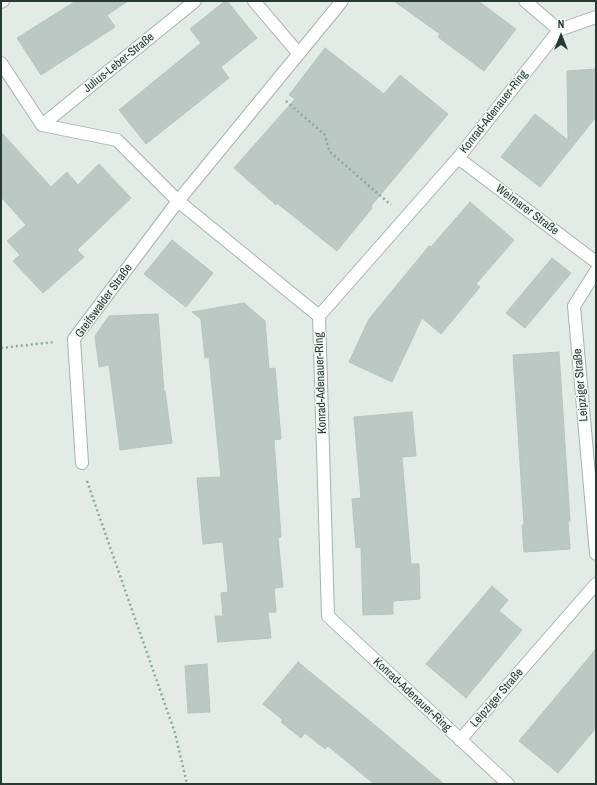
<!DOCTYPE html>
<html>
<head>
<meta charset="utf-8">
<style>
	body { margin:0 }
	#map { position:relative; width:597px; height:785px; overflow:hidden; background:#e3ebe7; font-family:"Archivo Narrow",sans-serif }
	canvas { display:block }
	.frame { position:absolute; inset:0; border:2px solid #253a33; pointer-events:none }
	.north { position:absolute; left:541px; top:16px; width:40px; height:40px; -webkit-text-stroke:3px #f3f8f5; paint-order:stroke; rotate:0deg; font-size:11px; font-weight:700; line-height:16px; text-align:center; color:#253a33 }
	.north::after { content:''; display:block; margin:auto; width:14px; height:18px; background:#253a33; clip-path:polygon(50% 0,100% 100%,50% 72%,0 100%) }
</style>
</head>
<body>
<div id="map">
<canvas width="597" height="785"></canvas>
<div class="frame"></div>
<div class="north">N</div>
</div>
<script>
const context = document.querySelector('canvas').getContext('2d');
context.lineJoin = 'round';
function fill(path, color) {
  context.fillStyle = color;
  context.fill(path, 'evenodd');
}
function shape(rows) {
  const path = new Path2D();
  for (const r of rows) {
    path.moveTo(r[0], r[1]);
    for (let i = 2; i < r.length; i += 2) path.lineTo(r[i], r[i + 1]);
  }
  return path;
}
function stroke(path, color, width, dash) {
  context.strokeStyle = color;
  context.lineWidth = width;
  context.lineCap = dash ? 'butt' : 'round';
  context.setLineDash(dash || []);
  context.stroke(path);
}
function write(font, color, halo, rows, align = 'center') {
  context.font = font + ' "Archivo Narrow",sans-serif';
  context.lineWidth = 3;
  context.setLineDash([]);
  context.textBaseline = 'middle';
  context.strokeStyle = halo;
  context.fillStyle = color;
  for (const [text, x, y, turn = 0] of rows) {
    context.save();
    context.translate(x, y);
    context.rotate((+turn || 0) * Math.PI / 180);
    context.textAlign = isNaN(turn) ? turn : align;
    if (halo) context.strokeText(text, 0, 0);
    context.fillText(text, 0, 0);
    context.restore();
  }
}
const building = shape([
	[76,1,128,1,107,15,115,27,41,75,17,38,76,1],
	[225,1,227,1,257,38,221,67,229,78,146,144,119,110,201,43,190,29,225,1],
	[394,1,478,1,516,29,484,71,438,37,440,34,394,1],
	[325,48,384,94,400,75,448,114,371,206,372,208,337,251,277,203,276,205,234,168,295,99,289,95,325,48],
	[596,69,596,117,540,187,501,157,535,114,568,140,567,71,596,69],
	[1,132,51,187,67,172,78,185,99,164,131,198,77,250,84,257,43,293,13,261,20,255,7,241,26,225,1,197,1,132],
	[470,202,514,240,476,284,480,287,441,334,422,318,392,382,349,362,369,319,429,246,431,247,470,202],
	[172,240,213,273,186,307,144,274,172,240],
	[552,258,571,273,525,328,506,313,552,258],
	[244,303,265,321,269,369,275,368,281,439,274,440,281,537,278,538,283,587,274,588,276,612,268,612,271,638,218,642,215,616,223,616,221,593,228,592,223,542,203,544,197,478,221,477,209,357,205,358,201,319,192,312,244,303],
	[158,314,164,392,165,391,172,443,120,450,109,365,99,367,95,336,109,316,158,314],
	[559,352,570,521,568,522,570,549,524,552,522,525,524,525,513,355,559,352],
	[412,412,416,456,402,457,411,564,419,564,420,599,393,601,393,614,363,615,361,547,356,548,352,499,361,498,354,417,412,412],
	[492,586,508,600,499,611,522,630,466,698,426,664,492,586],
	[596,649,596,728,558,773,519,741,596,649],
	[298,662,377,727,444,784,374,784,328,746,325,749,305,733,301,738,281,722,283,720,263,704,298,662],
	[207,664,210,712,188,713,185,666,207,664]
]);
fill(building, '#bcc8c3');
stroke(building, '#b6c4bd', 1);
const lane = shape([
	[596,271,574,306,596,554]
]);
const street = shape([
	[254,1,299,54],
	[525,1,559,30],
	[1,2,3,1],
	[1,63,42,125,117,140,178,201,319,316],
	[42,125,195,1],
	[458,158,596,262],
	[82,463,74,339,178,201,342,1],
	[460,740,596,584],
	[508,784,328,616,319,316,458,158,559,30,596,17]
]);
stroke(lane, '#a6b2ad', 14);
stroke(street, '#a6b2ad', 14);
stroke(shape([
	[286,101,325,135,329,151,391,205],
	[1,348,54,342],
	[87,481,175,733,187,784]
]), '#87ab9d', 2.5, [2, 3]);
stroke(lane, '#fff', 12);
stroke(street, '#fff', 12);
write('12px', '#253a33', '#f3f8f5', [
	["Julius-Leber-Straße",119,63,-39],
	["Konrad-Adenauer-Ring",494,112,-52],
	["Weimarer Straße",527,210,37],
	["Greifswalder Straße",104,301,-54],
	["Konrad-Adenauer-Ring",321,383,-92],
	["Leipziger Straße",581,385,-95],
	["Konrad-Adenauer-Ring",412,695,43],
	["Leipziger Straße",497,698,-49]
]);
</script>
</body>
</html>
